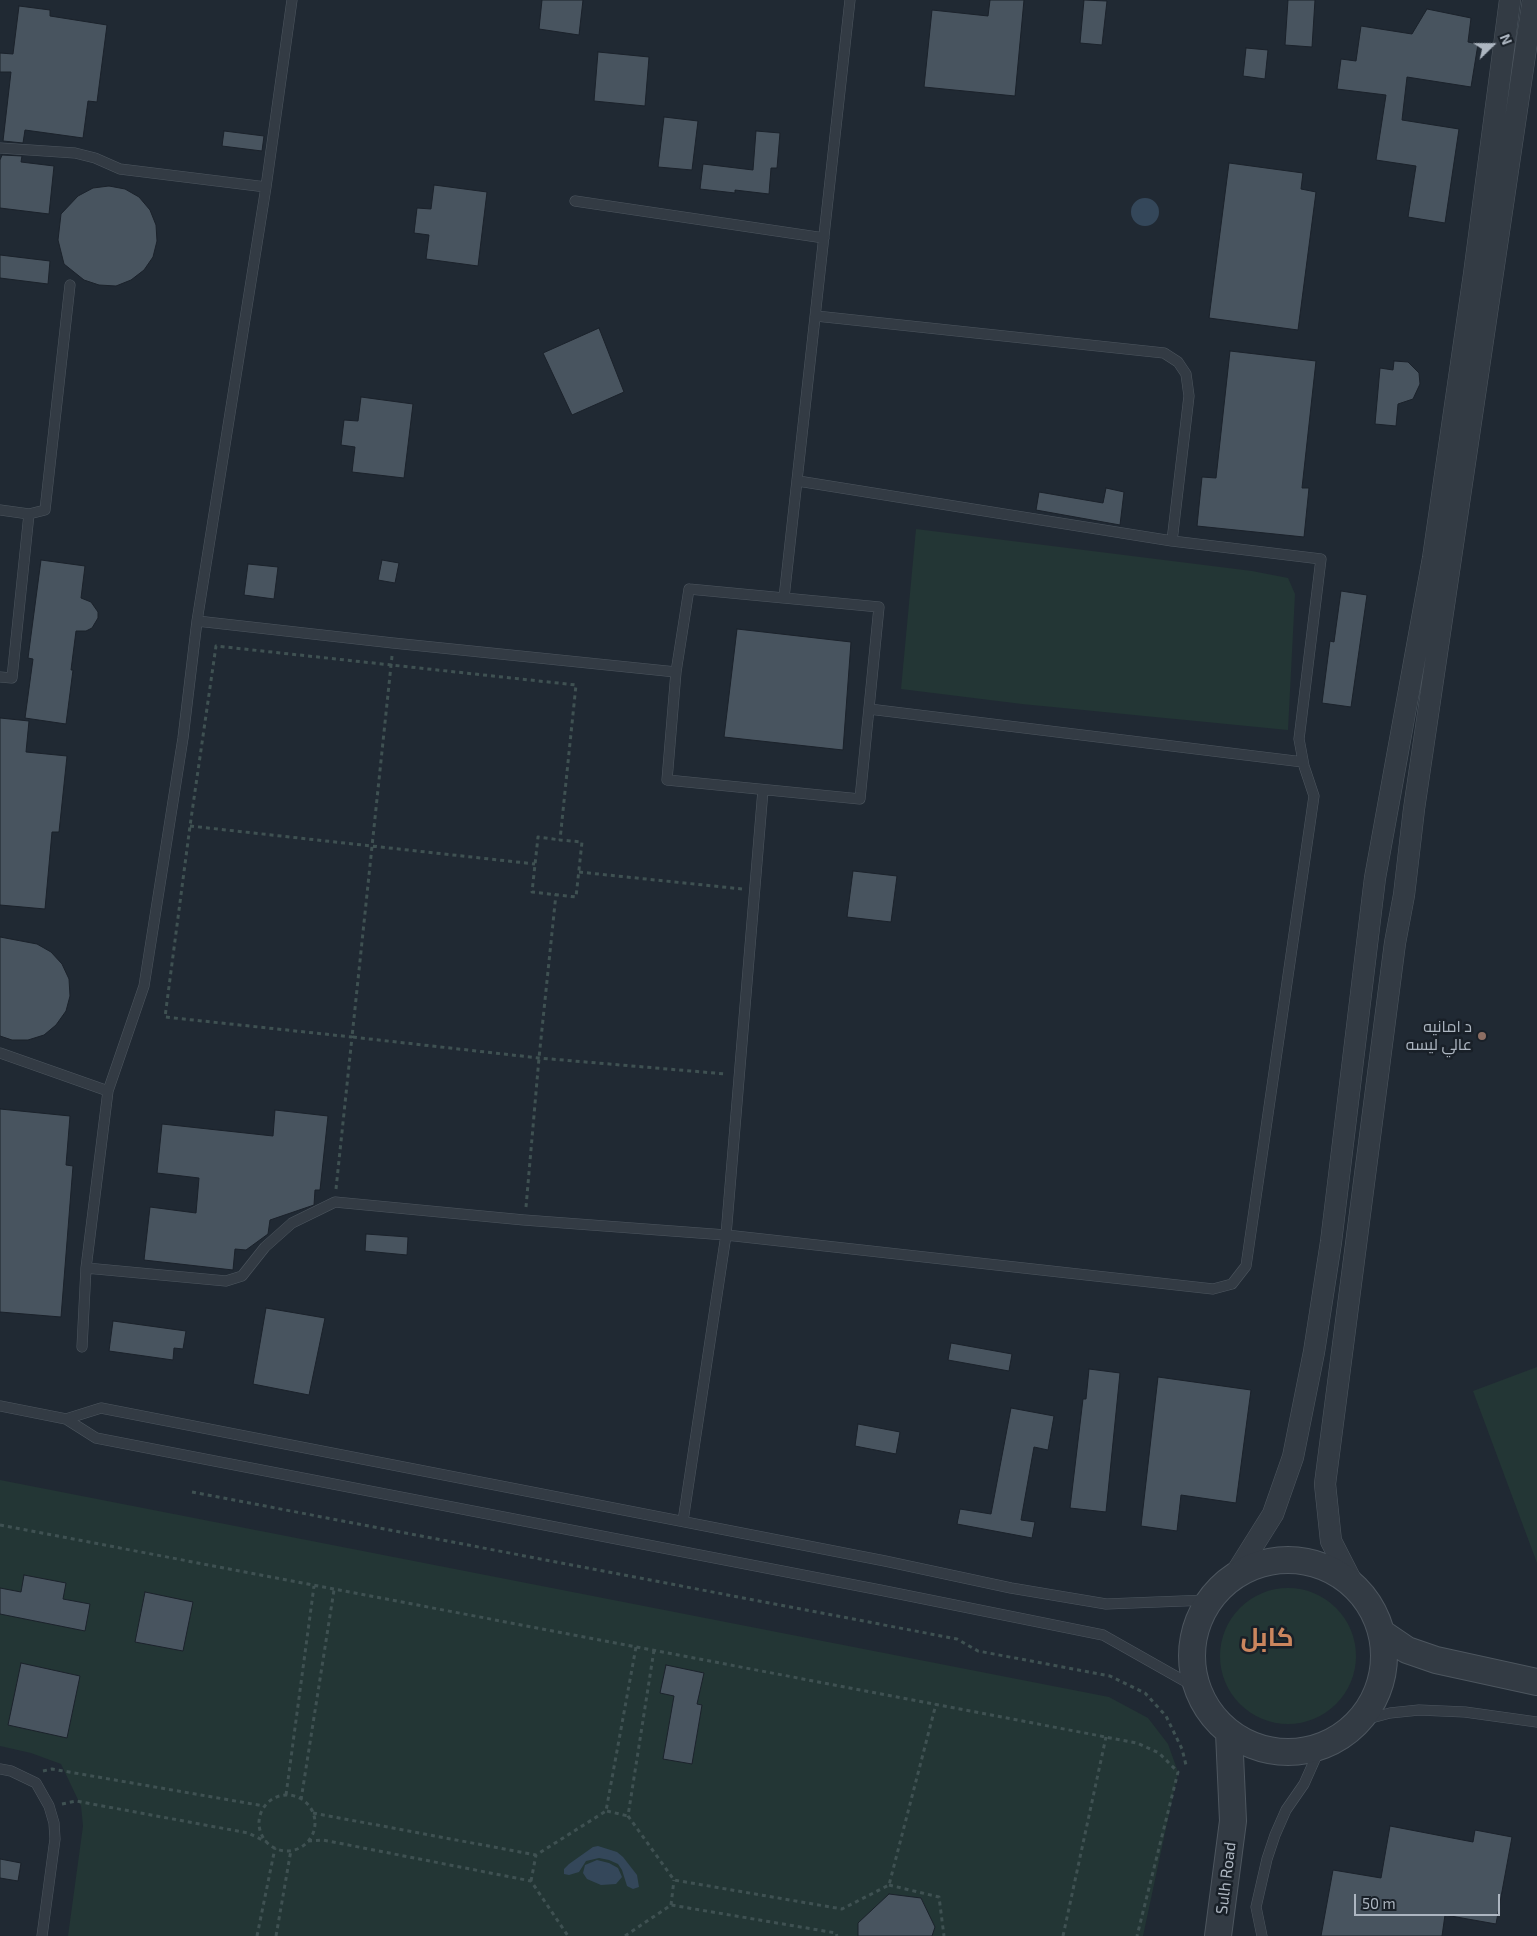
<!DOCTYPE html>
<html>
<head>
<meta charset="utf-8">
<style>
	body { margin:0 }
	#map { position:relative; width:1537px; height:1936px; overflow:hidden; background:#202933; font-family:"Exo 2",sans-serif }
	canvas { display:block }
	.north { position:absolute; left:1467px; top:20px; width:50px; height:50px; -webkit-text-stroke:4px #192028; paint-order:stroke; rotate:68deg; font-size:14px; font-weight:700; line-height:20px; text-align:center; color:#adb6c1 }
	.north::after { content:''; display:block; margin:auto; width:18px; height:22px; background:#adb6c1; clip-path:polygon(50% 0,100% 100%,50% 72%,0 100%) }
	.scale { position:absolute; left:1354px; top:1894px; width:146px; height:22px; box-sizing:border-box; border:2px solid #adb6c1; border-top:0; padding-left:6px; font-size:15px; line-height:18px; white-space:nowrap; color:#adb6c1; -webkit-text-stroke:4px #192028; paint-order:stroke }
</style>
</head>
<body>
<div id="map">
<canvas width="1537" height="1936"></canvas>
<div class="north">N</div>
<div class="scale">50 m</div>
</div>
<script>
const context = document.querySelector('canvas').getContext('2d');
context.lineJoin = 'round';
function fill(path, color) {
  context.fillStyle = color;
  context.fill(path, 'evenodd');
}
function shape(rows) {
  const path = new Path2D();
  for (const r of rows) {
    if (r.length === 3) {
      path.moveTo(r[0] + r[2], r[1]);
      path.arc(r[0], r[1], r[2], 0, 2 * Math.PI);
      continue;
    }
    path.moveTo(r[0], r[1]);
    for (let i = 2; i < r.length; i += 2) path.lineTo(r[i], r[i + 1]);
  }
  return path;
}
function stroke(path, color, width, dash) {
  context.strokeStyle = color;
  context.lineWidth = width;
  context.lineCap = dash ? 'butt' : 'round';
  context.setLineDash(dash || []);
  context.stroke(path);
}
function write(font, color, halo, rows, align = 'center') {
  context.font = font + ' "Exo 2",Cairo,sans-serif';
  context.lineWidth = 5;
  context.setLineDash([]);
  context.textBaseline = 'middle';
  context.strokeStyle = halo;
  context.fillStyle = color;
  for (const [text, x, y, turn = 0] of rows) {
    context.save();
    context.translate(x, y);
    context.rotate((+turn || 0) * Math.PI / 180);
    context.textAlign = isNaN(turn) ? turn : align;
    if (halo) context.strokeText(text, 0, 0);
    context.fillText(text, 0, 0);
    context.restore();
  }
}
fill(shape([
	[916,529,1252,571,1288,578,1295,594,1288,730,1022,704,901,689],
	[1537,1367,1537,1563,1473,1391],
	[0,1480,1109,1697,1148,1718,1168,1744,1178,1772,1143,1936,68,1936,83,1826,81,1806,61,1764,31,1753,0,1746],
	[1288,1656,68]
]), '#233635');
fill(shape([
	[1145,212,14],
	[598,1846,617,1852,623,1857,637,1875,639,1887,633,1889,627,1886,622,1870,618,1864,609,1860,599,1858,586,1861,579,1872,569,1875,564,1874,564,1869,569,1864,593,1847],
	[597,1860,609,1863,618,1868,622,1877,616,1884,601,1885,587,1879,583,1873,585,1865]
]), '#34475a');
const building = shape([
	[542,0,583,0,579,35,539,29,542,0],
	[990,0,1024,0,1015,96,924,87,932,10,988,16,990,0],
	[1084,0,1107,1,1102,45,1080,43,1084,0],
	[1288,0,1315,0,1312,47,1285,45,1288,0],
	[19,6,50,10,50,16,107,25,97,102,88,101,83,138,25,130,23,143,3,141,11,72,0,72,0,53,13,54,19,6],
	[1427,9,1471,18,1468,42,1478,44,1471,87,1407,77,1402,120,1459,129,1445,223,1408,217,1416,166,1376,160,1386,95,1337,89,1341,59,1356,61,1361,26,1412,34,1427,9],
	[1246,48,1268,50,1265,79,1243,76,1246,48],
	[598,52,649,57,645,106,594,101,598,52],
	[664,117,698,121,692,170,658,167,664,117],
	[224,131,264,136,262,151,222,146,224,131],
	[756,131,780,133,777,168,771,168,769,194,735,190,735,193,700,189,703,164,753,170,756,131],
	[2,155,22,156,21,162,54,166,49,214,0,208,0,160,2,155],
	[1229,163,1303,173,1301,189,1316,192,1298,330,1209,318,1229,163],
	[434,185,487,192,478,266,426,259,429,235,414,233,417,208,431,209,434,185],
	[109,186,125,189,139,197,150,210,156,225,157,241,153,257,144,270,131,280,116,286,99,285,84,280,64,264,58,240,61,214,78,196,93,188,109,186],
	[0,255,50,261,48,284,0,278,0,255],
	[599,328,624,392,572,415,543,353,599,328],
	[1230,351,1316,361,1302,488,1309,488,1304,537,1197,526,1202,477,1216,478,1230,351],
	[1394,361,1408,362,1419,373,1420,384,1413,399,1398,404,1396,426,1375,424,1380,368,1393,370,1394,361],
	[361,397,413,404,404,478,352,472,355,447,341,445,344,420,358,421,361,397],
	[1106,488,1124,492,1120,525,1036,510,1039,492,1103,503,1106,488],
	[41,560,85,566,81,598,91,602,98,612,98,618,92,628,86,631,76,631,71,670,73,670,66,724,25,718,33,659,28,658,41,560],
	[382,560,399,563,395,583,378,580,382,560],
	[248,564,278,567,274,599,244,595,248,564],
	[1341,591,1367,595,1351,707,1322,703,1330,641,1334,642,1341,591],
	[737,629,851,642,843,750,724,737,737,629],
	[0,718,29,721,26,752,67,756,59,832,52,832,45,909,0,905,0,718],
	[853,871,897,876,891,922,847,917,853,871],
	[0,937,37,944,51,952,62,964,69,979,70,996,66,1011,56,1025,44,1035,28,1040,12,1040,0,1036,0,937],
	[0,1109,70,1116,66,1165,73,1166,61,1317,0,1312,0,1109],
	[275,1110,328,1116,320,1190,315,1190,314,1205,270,1220,268,1234,246,1250,235,1249,233,1270,144,1260,150,1207,196,1213,199,1178,157,1173,162,1124,273,1136,275,1110],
	[366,1234,408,1237,407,1255,365,1251,366,1234],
	[266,1308,325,1318,309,1395,253,1384,266,1308],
	[113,1321,186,1331,183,1349,174,1348,173,1360,109,1351,113,1321],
	[951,1343,1012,1354,1009,1371,948,1360,951,1343],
	[1089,1369,1120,1373,1106,1512,1070,1508,1083,1399,1086,1399,1089,1369],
	[1158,1377,1251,1390,1236,1503,1181,1495,1177,1531,1141,1526,1158,1377],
	[1011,1408,1054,1416,1048,1450,1034,1447,1021,1520,1035,1522,1032,1538,957,1524,960,1509,991,1514,1011,1408],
	[858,1424,900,1432,896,1454,855,1446,858,1424],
	[24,1575,66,1583,63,1599,90,1604,85,1631,0,1614,0,1588,21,1592,24,1575],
	[145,1592,193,1602,183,1651,135,1642,145,1592],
	[21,1663,80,1676,67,1738,8,1725,21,1663],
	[666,1665,704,1673,697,1704,702,1705,692,1764,663,1759,674,1696,660,1693,666,1665],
	[1390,1826,1473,1842,1475,1830,1512,1837,1496,1924,1445,1915,1442,1936,1321,1936,1333,1870,1381,1878,1390,1826],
	[0,1859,21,1863,18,1881,0,1878,0,1859],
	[889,1894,921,1898,935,1927,932,1936,858,1936,858,1923,889,1894]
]);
fill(building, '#48545f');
stroke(building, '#1b222b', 1);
const service = shape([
	[0,148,75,153,95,158,120,169,266,187],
	[575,201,824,238],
	[798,481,1172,541],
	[0,510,29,514],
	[689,589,879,607,860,799,667,780,676,672,689,589],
	[784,598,850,0],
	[197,621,393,643,676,672],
	[0,677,12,678,29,514,45,510,70,285],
	[869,709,1303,762],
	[0,1053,108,1091],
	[86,1268,226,1281,242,1276,265,1247,292,1223,335,1202,524,1220,726,1235,1213,1289,1232,1284,1246,1266,1314,796,1304,766,1299,739,1321,559,1172,541,1189,396,1186,374,1178,362,1164,353,816,316],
	[82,1347,86,1268,108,1091,144,986,183,738,197,621,266,187,292,0],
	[0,1406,66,1419,96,1438,880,1590,1103,1635,1195,1687],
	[66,1419,101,1408,885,1561,1011,1588,1106,1604,1208,1600],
	[683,1521,726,1235,763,790],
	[1360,1721,1390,1713,1419,1710,1465,1712,1537,1722],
	[0,1769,11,1771,36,1783,49,1806,54,1823,55,1839,42,1936],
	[1262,1936,1256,1907,1267,1859,1275,1835,1286,1810,1304,1784,1320,1748]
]);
const minor = shape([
	[1236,1573,1273,1514,1293,1457,1314,1352,1331,1242,1375,878,1433,558,1474,274,1510,0],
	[1353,1584,1331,1541,1325,1484,1395,943,1404,895,1414,809,1533,0]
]);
const tertiary = shape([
	[1288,1656,96],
	[1382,1633,1407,1650,1436,1660,1537,1682],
	[1218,1936,1233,1821,1229,1733]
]);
stroke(service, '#4d565f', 11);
stroke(minor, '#4d565f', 22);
stroke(tertiary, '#4d565f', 28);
stroke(shape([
	[392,656,352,1037,539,1058,726,1074],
	[190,826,535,864],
	[579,872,742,889],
	[336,1189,352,1037,165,1017,190,826,216,646,576,685,560,840,582,842,576,897,532,892,538,837,560,840],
	[526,1207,539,1058,556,894],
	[192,1492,957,1639,978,1651,1110,1676,1145,1693,1166,1716,1182,1749,1186,1765],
	[0,1525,1137,1743,1159,1753,1178,1772,1137,1936],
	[654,1650,628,1816,674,1880,842,1909,889,1885,936,1704],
	[43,1771,52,1769,264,1806],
	[286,1795,314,1586],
	[287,1823,28],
	[301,1800,334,1590],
	[62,1804,76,1801,248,1833,267,1842],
	[607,1811,628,1816],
	[313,1813,536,1855,606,1811,636,1647],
	[308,1841,323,1840,531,1881,568,1936],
	[531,1881,536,1855],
	[889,1885,939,1897,944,1936],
	[671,1905,674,1880],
	[257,1936,275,1848],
	[276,1936,291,1850],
	[625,1936,671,1905,836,1933,837,1936],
	[1063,1936,1106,1737]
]), '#3f5152', 3, [4, 4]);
stroke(service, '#333b44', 10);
stroke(minor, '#333b44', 21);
stroke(tertiary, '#333b44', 26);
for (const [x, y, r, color] of [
	[1482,1036,5,"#8d6e63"]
]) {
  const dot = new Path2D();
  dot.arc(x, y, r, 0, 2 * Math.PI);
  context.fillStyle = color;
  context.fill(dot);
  stroke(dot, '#192028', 2);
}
write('16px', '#adb6c1', '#192028', [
	["د امانیه",1472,1027],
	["عالي لیسه",1472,1045]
], 'right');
write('16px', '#adb6c1', '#192028', [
	["Sulh Road",1226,1878,-83]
]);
write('bold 26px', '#cb865e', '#192028', [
	["کابل",1267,1637]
]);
</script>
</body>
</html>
